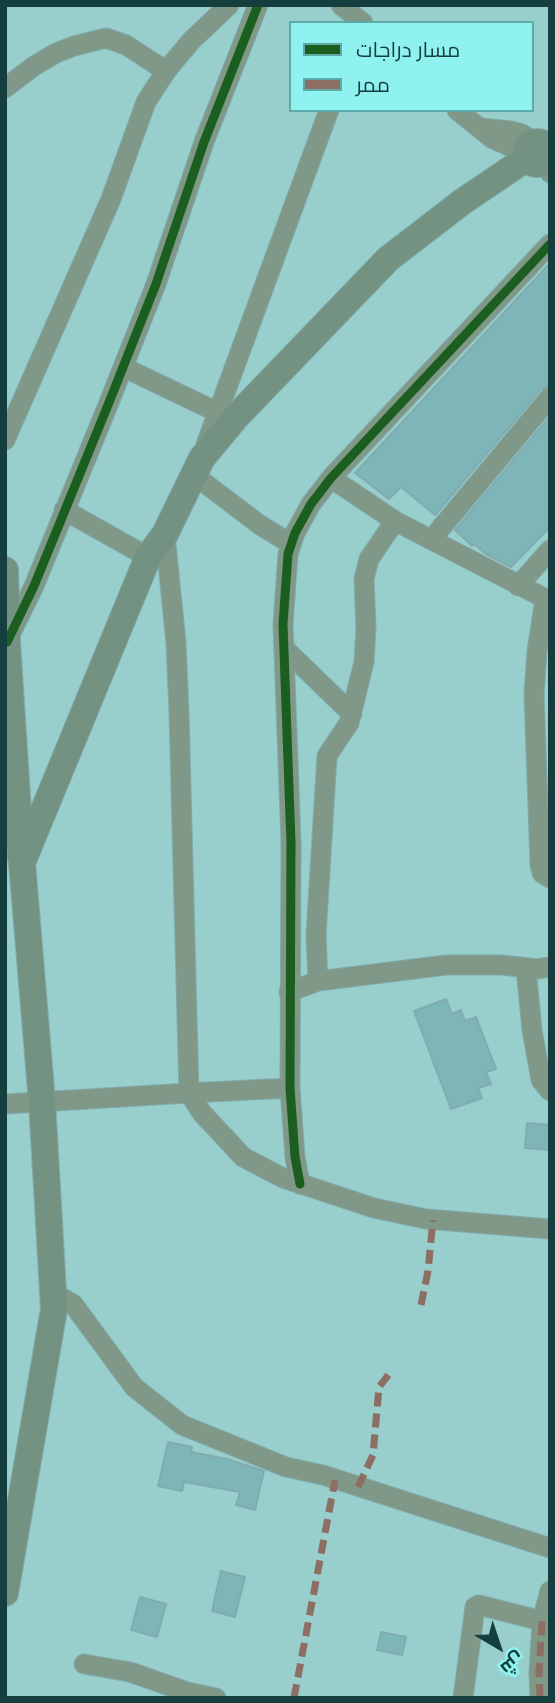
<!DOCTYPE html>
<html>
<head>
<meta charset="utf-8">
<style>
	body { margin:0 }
	#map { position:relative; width:555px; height:1703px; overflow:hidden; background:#98cecc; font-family:Figtree,Cairo,sans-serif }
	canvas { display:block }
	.frame { position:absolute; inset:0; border:7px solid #143f3e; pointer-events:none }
	.legend { position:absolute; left:289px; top:21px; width:245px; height:91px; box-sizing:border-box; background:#8ff2ee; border:2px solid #5eaaa8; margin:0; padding:9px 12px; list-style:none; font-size:21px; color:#143f3e }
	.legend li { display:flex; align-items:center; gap:14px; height:35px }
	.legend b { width:35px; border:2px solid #5eaaa8 }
	.north { position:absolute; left:464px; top:1612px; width:70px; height:70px; -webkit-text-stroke:5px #8ff2ee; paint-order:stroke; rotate:141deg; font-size:19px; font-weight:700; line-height:28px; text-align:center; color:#143f3e }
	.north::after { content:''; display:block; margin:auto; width:24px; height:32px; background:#143f3e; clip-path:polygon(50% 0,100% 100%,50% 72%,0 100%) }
</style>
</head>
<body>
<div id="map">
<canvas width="555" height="1703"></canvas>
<div class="frame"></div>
<ul class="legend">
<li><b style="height:9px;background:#1b5e20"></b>مسار دراجات</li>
<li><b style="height:9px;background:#8d6e63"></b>ممر</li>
</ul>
<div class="north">ش</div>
</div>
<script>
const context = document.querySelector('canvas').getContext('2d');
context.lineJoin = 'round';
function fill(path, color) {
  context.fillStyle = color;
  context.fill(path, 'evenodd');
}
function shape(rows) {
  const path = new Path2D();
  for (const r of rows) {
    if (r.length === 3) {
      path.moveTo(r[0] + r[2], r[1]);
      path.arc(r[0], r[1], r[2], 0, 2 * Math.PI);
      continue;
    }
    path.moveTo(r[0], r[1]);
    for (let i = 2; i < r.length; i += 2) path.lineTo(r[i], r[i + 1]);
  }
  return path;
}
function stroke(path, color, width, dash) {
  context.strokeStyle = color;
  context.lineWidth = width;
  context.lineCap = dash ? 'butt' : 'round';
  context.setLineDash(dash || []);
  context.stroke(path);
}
const building = shape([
	[550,263,550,385,541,389,437,513,435,515,401,487,389,499,355,473,550,263],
	[550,416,550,527,511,567,486,554,474,544,472,546,455,530,550,416],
	[446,999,452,1014,461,1010,465,1021,476,1017,496,1069,486,1072,491,1084,478,1088,482,1098,451,1109,414,1011,446,999],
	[527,1123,550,1125,550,1150,525,1148,527,1123],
	[168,1442,192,1447,191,1452,227,1459,264,1471,255,1510,236,1505,240,1492,184,1482,182,1491,158,1486,168,1442],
	[221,1571,245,1577,235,1617,212,1611,221,1571],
	[140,1597,166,1604,157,1637,131,1630,140,1597],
	[381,1632,406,1637,402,1655,377,1650,381,1632]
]);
fill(building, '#7eb5b9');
stroke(building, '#81acaf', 2);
const minor = shape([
	[341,5,363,23],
	[5,88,34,66,56,53,74,46,106,38,126,45,166,71],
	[457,110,493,139,525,153],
	[481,128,511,131,522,134,534,142],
	[544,162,550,173],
	[123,367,217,412],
	[5,440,111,199,146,102,166,71,191,41,229,5],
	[204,450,329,110],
	[194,475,260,525,291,544],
	[331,478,395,521,550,601],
	[64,510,148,557],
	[165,534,176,643,179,712,189,1093,290,1088],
	[431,540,550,397],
	[518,586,550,550],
	[545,599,537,651,534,694,540,864,542,873,550,878],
	[8,639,34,586,108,405,156,284,204,142,258,5],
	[284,648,352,714],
	[526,968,532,1030,541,1080,550,1091],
	[318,981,446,965,502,965,537,969,550,967],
	[289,992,318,981,316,936,327,756,349,723,364,662,366,628,364,579,369,559,395,521],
	[5,1104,189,1093,202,1113,243,1157,283,1178,374,1208,426,1219,550,1229],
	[300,1184,295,1157,290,1088,291,843,283,624,288,554,295,533,311,504,331,478,550,244],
	[53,1293,73,1304,134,1387,182,1425,286,1467,323,1475,550,1548],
	[84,1664,130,1672,187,1692,216,1698],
	[463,1698,475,1607,479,1605,542,1621],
	[540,1698,539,1672,542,1621,550,1591]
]);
const major = shape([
	[537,153,11],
	[5,570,7,642,21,858],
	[5,1593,54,1309,42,1102,22,863,148,557,165,534,202,458,237,416,388,259,462,202,527,158]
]);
stroke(minor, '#80aaa9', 21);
stroke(major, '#80aaa9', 28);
stroke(minor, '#809887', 19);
stroke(major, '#749281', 26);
stroke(shape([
	[421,1305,428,1271,433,1220],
	[358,1487,373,1455,379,1387,389,1374],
	[294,1698,335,1480],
	[540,1698,539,1672,542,1621]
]), '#8d6e63', 7, [14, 7]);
stroke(shape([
	[7,642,34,586,108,405,156,284,204,142,258,5],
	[300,1184,295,1157,290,1088,291,843,283,624,288,554,295,533,311,504,331,478,550,244]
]), '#1b5e20', 9);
</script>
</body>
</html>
